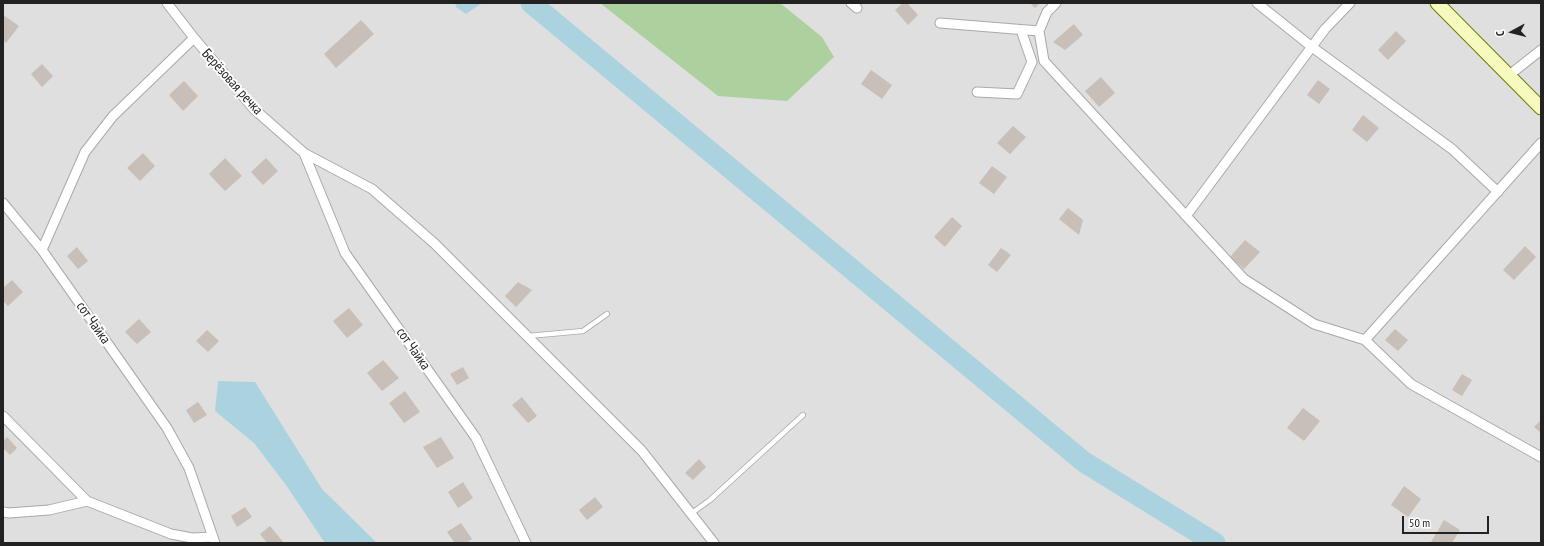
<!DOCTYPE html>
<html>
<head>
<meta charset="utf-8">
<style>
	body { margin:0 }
	#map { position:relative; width:1544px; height:546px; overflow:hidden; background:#f2efe9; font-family:"PT Sans Narrow",sans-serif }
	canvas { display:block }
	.frame { position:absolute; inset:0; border:4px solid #222; pointer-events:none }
	.north { position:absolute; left:1492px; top:12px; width:40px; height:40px; -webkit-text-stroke:3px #fff; paint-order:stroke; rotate:263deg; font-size:11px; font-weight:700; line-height:16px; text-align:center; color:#222 }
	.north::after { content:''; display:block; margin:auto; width:14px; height:18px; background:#222; clip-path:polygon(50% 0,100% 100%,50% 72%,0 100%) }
	.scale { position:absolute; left:1402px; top:516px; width:87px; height:18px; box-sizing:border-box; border:2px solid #222; border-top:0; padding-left:5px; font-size:12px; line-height:14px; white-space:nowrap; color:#222; -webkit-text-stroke:3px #fff; paint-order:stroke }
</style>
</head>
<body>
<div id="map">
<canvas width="1544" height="546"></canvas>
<div class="frame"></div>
<div class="north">С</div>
<div class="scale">50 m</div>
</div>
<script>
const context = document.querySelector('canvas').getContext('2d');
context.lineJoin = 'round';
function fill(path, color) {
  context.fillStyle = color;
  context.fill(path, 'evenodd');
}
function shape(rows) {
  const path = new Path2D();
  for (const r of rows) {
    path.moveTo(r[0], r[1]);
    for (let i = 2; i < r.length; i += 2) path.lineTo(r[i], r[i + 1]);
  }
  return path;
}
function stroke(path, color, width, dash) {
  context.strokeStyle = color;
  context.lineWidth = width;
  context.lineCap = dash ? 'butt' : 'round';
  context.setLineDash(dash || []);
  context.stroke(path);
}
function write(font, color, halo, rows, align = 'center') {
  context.font = font + ' "PT Sans Narrow",sans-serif';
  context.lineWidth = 4;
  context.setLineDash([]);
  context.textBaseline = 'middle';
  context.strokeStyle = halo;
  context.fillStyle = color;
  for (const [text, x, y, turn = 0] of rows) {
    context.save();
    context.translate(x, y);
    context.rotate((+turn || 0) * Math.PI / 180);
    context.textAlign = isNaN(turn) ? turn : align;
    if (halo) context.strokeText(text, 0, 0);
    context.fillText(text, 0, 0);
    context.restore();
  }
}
fill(shape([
	[3,3,1541,3,1541,543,3,543]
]), '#e0dfdf');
fill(shape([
	[600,3,780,3,822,37,834,57,787,101,718,96]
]), '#add19e');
fill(shape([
	[455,3,482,3,466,14,456,7],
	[218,381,255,382,322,489,377,543,325,543,286,485,254,443,215,411]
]), '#aad3df');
stroke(shape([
	[531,3,1084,462,1215,543]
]), '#aad3df', 21);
fill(shape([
	[903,3,907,3,918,15,908,25,895,10],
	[1030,3,1040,3,1035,8],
	[3,15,19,26,6,43,3,40],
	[361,20,374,34,336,68,324,54],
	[1074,24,1083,35,1065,50,1053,42],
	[1396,31,1406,41,1388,60,1378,50],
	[42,64,53,76,42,87,31,74],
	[871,70,892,85,882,99,861,84],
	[1101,77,1115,93,1099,107,1085,91],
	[1318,80,1330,89,1319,104,1307,95],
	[184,81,198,96,183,111,169,95],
	[1363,115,1379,128,1367,142,1352,130],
	[1013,126,1026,137,1010,154,997,143],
	[143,153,155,166,140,181,127,168],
	[225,158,242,176,225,191,209,174],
	[266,158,278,171,263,185,251,172],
	[992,166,1007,177,994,194,979,183],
	[1068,208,1083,220,1079,235,1059,219],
	[952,217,962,226,945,247,934,237],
	[1245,240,1260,252,1244,269,1230,257],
	[1525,246,1536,257,1514,280,1503,270],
	[77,247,88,261,78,269,67,256],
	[1001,248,1011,255,997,272,988,265],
	[12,280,23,292,8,306,3,301,3,288],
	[518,282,532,290,516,307,505,296],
	[349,308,363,325,347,338,333,321],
	[139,319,151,332,137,344,125,332],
	[1395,329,1408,340,1398,351,1385,340],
	[207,330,219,341,208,352,196,341],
	[383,360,399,378,382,391,367,373],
	[463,367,469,378,457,385,450,374],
	[1462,374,1472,380,1462,396,1452,390],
	[405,391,420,412,404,423,389,403],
	[522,397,537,416,528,423,512,405],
	[198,402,207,415,194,423,186,410],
	[1303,408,1320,421,1304,441,1287,428],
	[1541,420,1541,433,1534,427],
	[7,437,17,448,10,455,3,448,3,441],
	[441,437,454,458,437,468,423,447],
	[699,459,706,467,693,480,685,473],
	[463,482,473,498,458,508,448,492],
	[1404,486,1421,499,1408,517,1391,505],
	[595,497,603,507,587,520,579,510],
	[245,507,252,517,237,527,231,516],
	[1444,520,1460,530,1452,543,1432,543,1431,542],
	[461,523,472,539,466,543,455,543,447,532],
	[270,526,284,543,267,543,260,534]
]), '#c7bfb8');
const service = shape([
	[528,336,583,331,607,314],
	[692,513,710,500,803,415]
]);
const minor = shape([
	[167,3,194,38,254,109,304,153,372,189,434,243,642,451,714,543],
	[851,3,857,8],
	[1056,3,1047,12,1039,31,1044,61,1244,279,1314,324,1365,340,1411,384,1541,457],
	[1257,3,1312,47,1452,149,1498,192],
	[940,23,1039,31],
	[1508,76,1541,50],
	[977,92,1017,94,1032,62,1021,30],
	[304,153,345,253,476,438,526,543],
	[3,203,42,250,167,428,189,468,215,543],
	[1186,216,1325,29,1350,3],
	[42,250,85,152,113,116,194,38],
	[1365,340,1541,143],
	[3,416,87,501],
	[3,512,9,513,49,510,87,501,171,534,192,538,211,537]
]);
const secondary = shape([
	[1437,3,1541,108]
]);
stroke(service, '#a9a9a9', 6);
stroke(minor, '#a9a9a9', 11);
stroke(secondary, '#707d05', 15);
stroke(service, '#fff', 4.5);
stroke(minor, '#fff', 9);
stroke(secondary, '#f7fabf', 13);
write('14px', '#222', '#fff', [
	["Берёзовая речка",232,82,48],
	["сот Чайка",93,323,55],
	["сот Чайка",413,349,55]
]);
</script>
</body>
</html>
